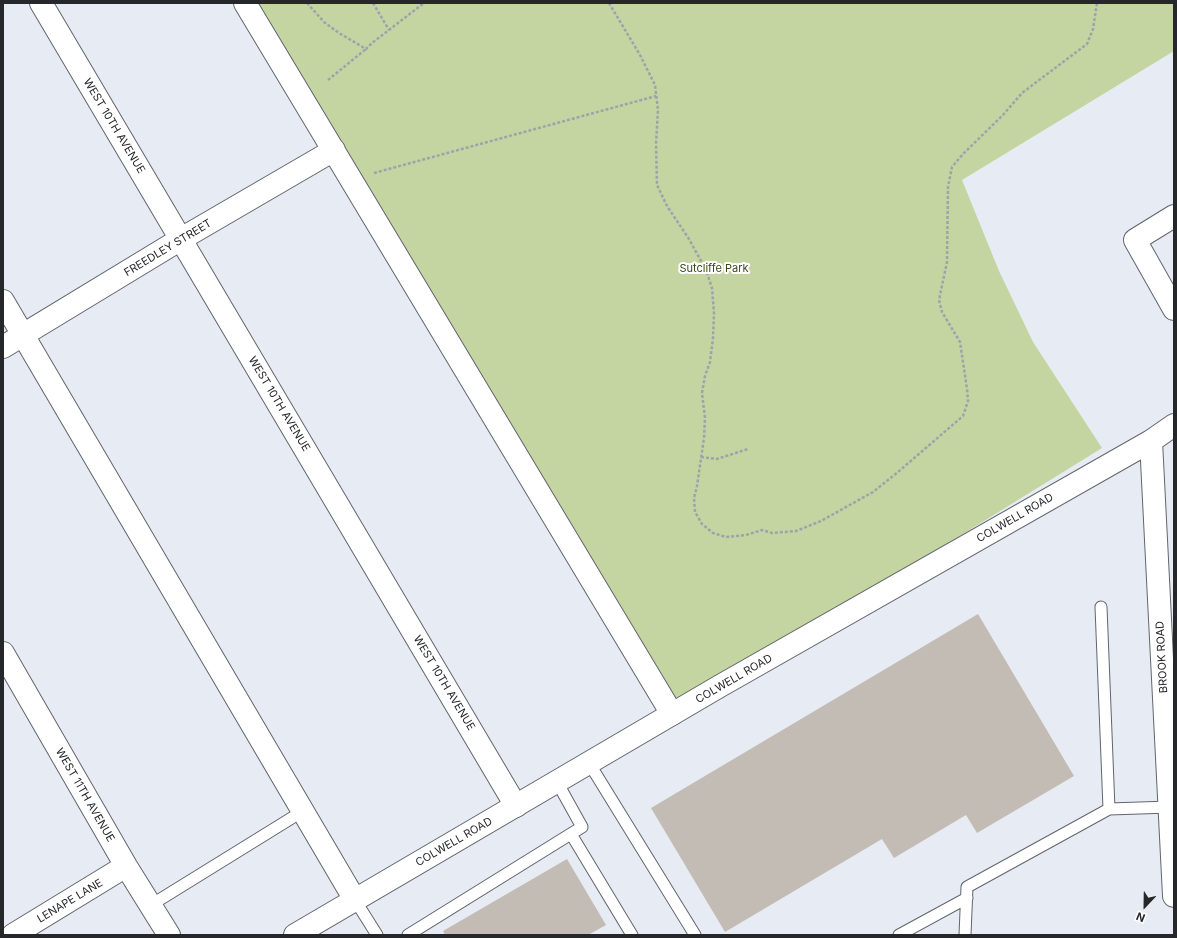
<!DOCTYPE html>
<html>
<head>
<meta charset="utf-8">
<style>
	body { margin:0 }
	#map { position:relative; width:1177px; height:938px; overflow:hidden; background:#e7ebf3; font-family:Inter,sans-serif }
	canvas { display:block }
	.frame { position:absolute; inset:0; border:4px solid #25272a; pointer-events:none }
	.north { position:absolute; left:1125px; top:886px; width:40px; height:40px; -webkit-text-stroke:3px #fff; paint-order:stroke; rotate:202deg; font-size:11px; font-weight:700; line-height:16px; text-align:center; color:#25272a }
	.north::after { content:''; display:block; margin:auto; width:14px; height:18px; background:#25272a; clip-path:polygon(50% 0,100% 100%,50% 72%,0 100%) }
</style>
</head>
<body>
<div id="map">
<canvas width="1177" height="938"></canvas>
<div class="frame"></div>
<div class="north">N</div>
</div>
<script>
const context = document.querySelector('canvas').getContext('2d');
context.lineJoin = 'round';
function fill(path, color) {
  context.fillStyle = color;
  context.fill(path, 'evenodd');
}
function shape(rows) {
  const path = new Path2D();
  for (const r of rows) {
    path.moveTo(r[0], r[1]);
    for (let i = 2; i < r.length; i += 2) path.lineTo(r[i], r[i + 1]);
  }
  return path;
}
function stroke(path, color, width, dash) {
  context.strokeStyle = color;
  context.lineWidth = width;
  context.lineCap = dash ? 'butt' : 'round';
  context.setLineDash(dash || []);
  context.stroke(path);
}
function write(font, color, halo, rows, align = 'center') {
  context.font = font + ' Inter,sans-serif';
  context.lineWidth = 4;
  context.setLineDash([]);
  context.textBaseline = 'middle';
  context.strokeStyle = halo;
  context.fillStyle = color;
  for (const [text, x, y, turn = 0] of rows) {
    context.save();
    context.translate(x, y);
    context.rotate((+turn || 0) * Math.PI / 180);
    context.textAlign = isNaN(turn) ? turn : align;
    if (halo) context.strokeText(text, 0, 0);
    context.fillText(text, 0, 0);
    context.restore();
  }
}
fill(shape([
	[249,3,1174,3,1174,51,962,180,999,271,1033,342,1102,448,672,714]
]), '#c4d5a2');
fill(shape([
	[978,614,1074,776,977,833,966,815,894,858,882,839,725,932,651,808],
	[567,859,606,925,588,935,445,935,443,931]
]), '#c3bcb5');
const service = shape([
	[1101,607,1109,809,1170,807],
	[589,763,695,935],
	[571,834,632,935],
	[355,900,377,935],
	[151,905,303,811],
	[408,935,582,827,557,782],
	[899,935,967,898],
	[965,935,967,887,1109,809]
]);
const minor = shape([
	[41,3,516,806],
	[245,3,672,714],
	[1174,216,1135,240,1174,309],
	[3,301,355,900],
	[3,347,181,239,334,150],
	[3,653,126,866,169,935],
	[13,935,126,866]
]);
const tertiary = shape([
	[1151,441,1174,896],
	[295,935,720,686,1151,441,1174,425]
]);
stroke(service, '#61656c', 13);
stroke(minor, '#61656c', 24);
stroke(tertiary, '#61656c', 24);
stroke(shape([
	[307,3,324,22,339,33,366,49,372,43,424,3],
	[373,3,389,30],
	[609,3,640,55,655,85,658,110,656,144,657,185,667,206,689,239,706,270,712,288,714,313,713,338,710,362,705,376,702,393,705,418,704,438,697,486,694,498,695,512,702,524,713,533,726,537,746,535,762,530,772,533,796,531,821,521,873,492,898,472,963,416,968,401,967,389,960,342,942,312,939,300,947,262,948,187,952,167,963,154,1003,115,1022,93,1087,44,1093,29,1097,3],
	[328,80,366,49],
	[374,173,656,96],
	[701,457,717,459,748,449]
]), '#9fa3a9', 2.5, [3, 2]);
stroke(service, '#fff', 11);
stroke(minor, '#fff', 22);
stroke(tertiary, '#fff', 22);
write('11px', '#25272a', '#fff', [
	["WEST 10TH AVENUE",114,126,59],
	["FREEDLEY STREET",168,248,-31],
	["WEST 10TH AVENUE",279,404,59],
	["COLWELL ROAD",1015,518,-30],
	["BROOK ROAD",1162,657,-93],
	["COLWELL ROAD",734,679,-30],
	["WEST 10TH AVENUE",444,683,59],
	["WEST 11TH AVENUE",85,795,60],
	["COLWELL ROAD",454,842,-30],
	["LENAPE LANE",70,901,-31]
]);
write('11px', '#3a4816', '#fff', [
	["Sutcliffe Park",714,269]
]);
</script>
</body>
</html>
